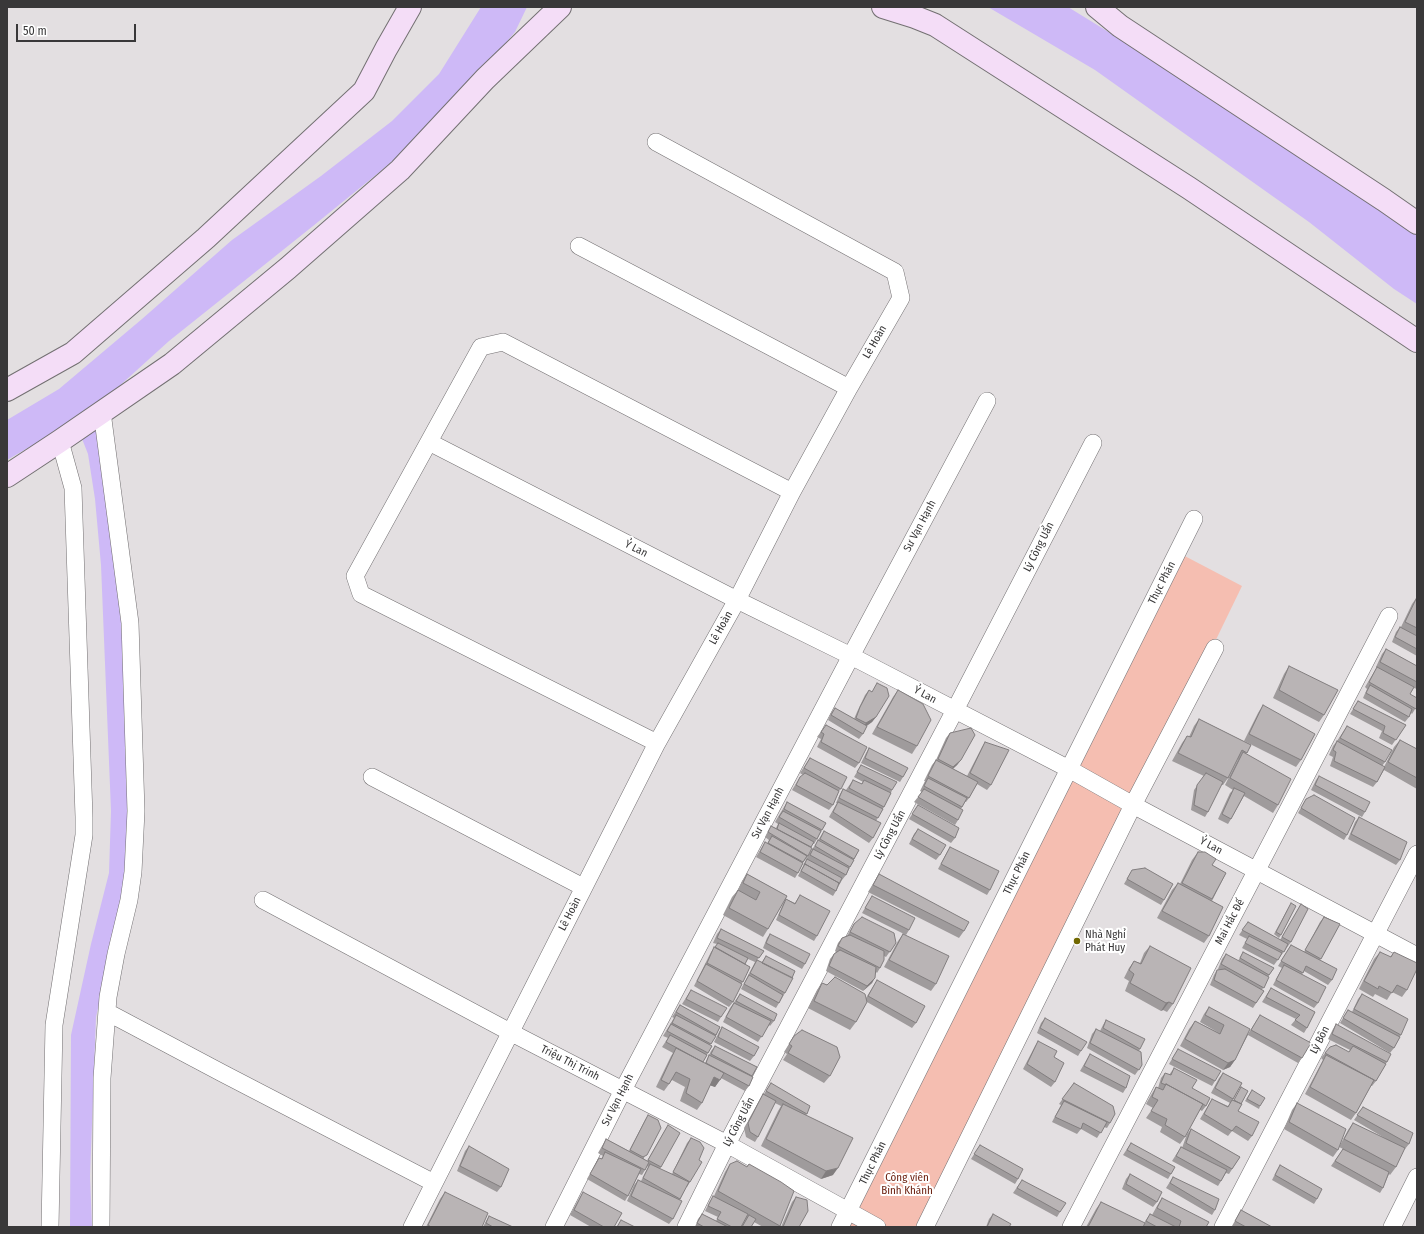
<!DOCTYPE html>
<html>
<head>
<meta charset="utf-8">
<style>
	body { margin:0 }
	#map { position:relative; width:1424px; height:1234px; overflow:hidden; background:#e3dfe1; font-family:"Fira Sans Condensed",sans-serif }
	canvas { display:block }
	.frame { position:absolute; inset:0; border:8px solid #393839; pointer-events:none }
	.scale { position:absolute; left:16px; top:24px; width:120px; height:18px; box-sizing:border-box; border:2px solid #393839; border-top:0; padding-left:5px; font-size:12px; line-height:14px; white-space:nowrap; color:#393839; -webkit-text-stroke:3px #fff; paint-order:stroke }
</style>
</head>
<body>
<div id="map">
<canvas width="1424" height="1234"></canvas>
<div class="frame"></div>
<div class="scale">50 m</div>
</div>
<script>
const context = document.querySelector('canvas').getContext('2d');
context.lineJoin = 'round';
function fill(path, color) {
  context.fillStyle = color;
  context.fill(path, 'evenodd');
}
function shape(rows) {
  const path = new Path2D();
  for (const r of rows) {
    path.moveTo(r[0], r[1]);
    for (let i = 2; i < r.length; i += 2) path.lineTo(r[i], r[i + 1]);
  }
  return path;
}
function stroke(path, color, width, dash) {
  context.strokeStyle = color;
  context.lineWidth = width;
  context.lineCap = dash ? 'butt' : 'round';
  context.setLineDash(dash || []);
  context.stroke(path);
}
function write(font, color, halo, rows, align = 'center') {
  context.font = font + ' "Fira Sans Condensed",sans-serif';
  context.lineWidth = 4;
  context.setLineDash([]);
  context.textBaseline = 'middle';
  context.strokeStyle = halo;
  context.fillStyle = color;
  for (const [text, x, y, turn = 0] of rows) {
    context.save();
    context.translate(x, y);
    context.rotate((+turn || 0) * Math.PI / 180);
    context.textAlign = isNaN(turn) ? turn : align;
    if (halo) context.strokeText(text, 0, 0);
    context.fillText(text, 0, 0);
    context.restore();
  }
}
fill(shape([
	[1179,553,1242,586,931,1227,839,1227]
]), '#f5beb1');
fill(shape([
	[481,7,527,7,515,32,441,119,382,170,313,226,169,341,94,409,117,567,125,677,130,857,123,908,111,938,110,958,96,1017,90,1176,92,1227,70,1227,71,1035,91,944,109,873,111,811,101,565,95,499,88,454,75,421,7,460,7,420,59,389,142,319,232,240,321,176,392,121,439,74],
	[988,7,1068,7,1295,147,1417,234,1417,304,1394,289,1309,222,1095,70]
]), '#ceb9f7');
const street = shape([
	[579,246,849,388],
	[429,442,737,600,851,656,1069,769,1133,805,1417,956],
	[657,743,361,594,355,576,481,347,503,342,792,492],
	[372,777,583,887],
	[263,900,510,1032,727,1144,877,1227],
	[107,1012,222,1073,434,1183],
	[50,1227,54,1025,84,835,84,817,73,488,60,441],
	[101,1227,102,1078,108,997,116,954,129,900,133,872,136,811,130,623,102,412],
	[412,1227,657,743,737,600,792,492,849,388,901,298,895,272,656,142],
	[554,1227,623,1090,851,656,987,401],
	[686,1227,727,1144,955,710,1093,443],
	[840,1227,1194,519],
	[925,1227,1133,805,1215,648],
	[1071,1227,1389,616],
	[1223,1227,1417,854],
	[1392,1227,1417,1177]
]);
const secondary = shape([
	[883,7,915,17,935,25,1189,188,1417,341],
	[1097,7,1120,26,1384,200,1417,223],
	[7,390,73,353,206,238,364,91,386,49,410,7],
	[7,476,60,441,172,364,288,268,400,170,485,79,560,7]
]);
stroke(street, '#737072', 18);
stroke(secondary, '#737072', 24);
stroke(street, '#fff', 17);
stroke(secondary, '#f4ddf7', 22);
fill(shape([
	[1417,597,1417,656,1392,642,1396,632,1400,627,1401,627,1412,604],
	[1386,649,1417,666,1417,689,1414,688,1410,694,1417,706,1412,714,1411,713,1409,717,1405,722,1363,698,1367,689,1365,687,1377,667,1376,667,1382,654],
	[1289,666,1324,715,1319,722,1273,698,1284,674],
	[877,683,876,717,872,722,867,726,863,734,859,739,828,720,831,713,835,708,854,719,857,712,865,695,869,690,872,692],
	[898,690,917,746,912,754,872,734,893,697],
	[1358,701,1406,725,1392,745,1379,738,1382,731,1350,714],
	[1263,705,1301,760,1296,767,1244,741,1258,713],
	[1199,719,1251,745,1246,754,1278,805,1273,813,1244,796,1231,819,1228,824,1218,819,1230,793,1233,790,1225,785,1238,759,1238,758,1228,778,1223,785,1221,785,1208,812,1205,817,1191,810,1194,790,1204,776,1172,761,1182,743,1187,736,1189,737,1194,726],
	[826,725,859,763,855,768,817,747,821,739,817,737],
	[1347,726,1385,762,1382,766,1384,767,1394,747,1400,740,1417,749,1417,789,1384,770,1377,782,1373,787,1330,766,1333,757,1329,755,1333,746,1337,741],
	[950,733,961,760,957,765,953,769,967,776,982,747,985,742,991,785,987,790,977,784,969,798,966,802,965,802,961,809,958,820,955,825,914,802,922,792,920,791,925,781,924,781,932,765,936,760,946,738],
	[869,748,903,777,900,782,861,763,866,753],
	[810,758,841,789,838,792,833,805,829,810,792,790,797,782,800,777,803,775,800,773],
	[861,765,892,790,891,793,884,807,876,821,873,838,869,843,829,817,837,803,836,803,840,794,843,789,846,790,853,780,861,784,863,782,854,777],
	[1319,776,1365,812,1362,817,1311,790,1316,780],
	[1306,799,1347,835,1344,840,1298,813],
	[787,802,826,823,817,839,814,844,813,844,811,847,808,856,824,831,859,850,846,875,842,880,836,891,833,896,798,876,808,856,803,863,798,873,795,878,756,857,765,842,767,844,769,840,765,837,768,831,771,826,776,828,778,824,775,822],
	[918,805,955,838,951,843,909,819],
	[1359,817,1400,860,1396,865,1348,839,1355,822],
	[918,829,940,855,936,860,909,844,914,834],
	[950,847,990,890,987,895,938,869,947,852],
	[1198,852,1212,865,1226,873,1212,901,1209,936,1204,943,1157,918,1172,890,1178,883,1180,884,1192,860],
	[1132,870,1164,900,1161,905,1124,884],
	[747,874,787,896,768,929,763,937,723,915,732,897,738,890,742,881],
	[879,874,964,931,959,938,868,892],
	[800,895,817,936,814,941,776,920,783,904,786,899,795,903],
	[872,896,909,930,906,935,862,913],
	[1291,903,1281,935,1279,938,1274,934],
	[1301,904,1291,942,1274,965,1242,948,1247,939,1239,935,1248,922,1280,940],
	[1324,917,1340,924,1320,960,1332,980,1328,985,1304,971,1302,974,1318,1003,1314,1008,1273,985,1282,968,1278,966,1291,945,1304,952,1320,922],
	[854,924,896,943,886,957,884,956,880,968,877,973,876,972,872,983,863,991,826,971,830,959,834,954,836,952,835,951,838,943,842,938,847,936,851,929],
	[721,929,764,951,757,960,762,962,766,956,785,993,776,1008,741,989,755,962,748,959,745,964,750,967,733,1002,729,1007,694,986,711,952,717,944,713,943,717,934],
	[770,934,805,964,802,969,763,948,767,938],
	[903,934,936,984,931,991,884,967,898,941],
	[1150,946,1173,1004,1167,1012,1163,1010,1161,1011,1125,991,1129,981,1124,978,1129,968,1134,961,1140,963,1144,953],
	[1243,952,1274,968,1268,977,1262,990,1264,991,1253,1008,1210,985,1214,975,1217,970,1219,970,1218,969,1222,959,1226,954,1238,961],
	[1380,952,1390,957,1394,952,1407,990,1402,997,1392,992,1387,1000,1375,994,1373,997,1359,989,1374,959],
	[877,980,916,1023,912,1028,867,1002,856,1022,850,1030,808,1008,817,990,822,983,866,998,874,985],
	[1271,988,1315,1012,1307,1028,1304,1033,1291,1025,1296,1019,1262,1002],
	[691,990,721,1017,718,1022,682,1004],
	[740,994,774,1021,770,1026,769,1025,758,1042,723,1022,730,1008],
	[1362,994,1401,1035,1394,1048,1390,1053,1340,1023,1348,1010,1352,1012,1358,999],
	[680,1005,720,1027,716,1036,710,1045,712,1046,703,1062,705,1063,711,1051,715,1046,757,1067,751,1077,749,1086,745,1091,721,1078,715,1087,710,1085,702,1103,697,1110,680,1101,685,1087,672,1080,664,1091,656,1087,671,1056,673,1053,662,1047,668,1038,663,1036,674,1018,672,1017],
	[1209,1007,1248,1034,1260,1015,1302,1058,1298,1063,1248,1035,1235,1060,1230,1067,1223,1070,1180,1046,1189,1029,1195,1021,1219,1033,1200,1022,1204,1014],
	[1045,1018,1081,1051,1078,1056,1037,1033,1041,1023],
	[1106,1020,1140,1049,1139,1051,1142,1065,1135,1075,1087,1048,1092,1034,1096,1029,1100,1031,1103,1025],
	[1336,1024,1387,1062,1376,1081,1372,1086,1371,1086,1356,1113,1351,1120,1305,1094,1323,1060,1321,1058,1325,1053,1349,1052,1350,1050,1328,1039,1333,1029],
	[722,1027,754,1056,750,1061,714,1042,719,1032],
	[794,1036,830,1076,824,1083,783,1060,787,1054,784,1052],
	[1038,1041,1054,1057,1055,1082,1051,1087,1023,1069,1035,1046],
	[1178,1049,1215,1081,1212,1086,1169,1064],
	[1090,1054,1126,1088,1123,1093,1080,1071],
	[1174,1068,1192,1088,1206,1106,1202,1111,1200,1110,1185,1137,1180,1144,1160,1132,1162,1127,1146,1118,1153,1108,1146,1104,1151,1095,1156,1087,1162,1090,1158,1088,1161,1078,1165,1073,1169,1075],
	[1223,1073,1242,1083,1233,1100,1234,1100,1241,1087,1241,1104,1238,1111,1252,1136,1248,1141,1232,1131,1228,1136,1200,1119,1212,1099,1228,1106,1230,1103,1211,1093,1219,1078],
	[771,1083,807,1114,806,1115,833,1175,821,1179,761,1146,778,1111,781,1106,775,1103,758,1137,755,1142,746,1137,744,1128,760,1099,763,1094,764,1094],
	[1074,1083,1110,1123,1107,1128,1104,1127,1097,1138,1081,1129,1077,1134,1052,1122,1061,1105,1059,1104],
	[1252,1090,1260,1106,1259,1109,1245,1101],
	[1297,1103,1338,1150,1333,1157,1284,1129,1292,1110],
	[1363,1107,1409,1144,1405,1149,1404,1149,1396,1167,1390,1175,1389,1174,1383,1188,1380,1193,1331,1166,1343,1149,1354,1154,1339,1147,1348,1130,1353,1123,1388,1140,1354,1120],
	[648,1115,644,1159,647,1161,668,1125,661,1167,660,1169,672,1174,687,1143,691,1138,690,1182,687,1187,686,1187,680,1200,673,1219,669,1224,627,1201,634,1185,638,1180,641,1181,648,1167,647,1166,645,1170,642,1175,639,1174,628,1196,625,1201,587,1179,596,1163,599,1158,601,1159,603,1156,598,1153,606,1139,629,1151,645,1120],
	[1191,1129,1240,1157,1229,1174,1226,1173,1218,1186,1172,1161,1181,1147,1182,1148,1187,1134],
	[1131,1143,1171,1174,1168,1179,1123,1155],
	[980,1145,1018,1179,1015,1184,971,1159],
	[469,1146,501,1187,497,1192,457,1171,465,1151],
	[730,1164,780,1226,779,1227,763,1227,754,1222,751,1227,741,1227,746,1218,746,1217,741,1227,695,1227,698,1219,702,1214,716,1221,718,1217,705,1211,710,1201,714,1196,725,1172],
	[1280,1165,1317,1199,1314,1204,1272,1180,1277,1170],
	[1130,1174,1157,1202,1153,1207,1122,1189,1126,1179],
	[1173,1177,1215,1210,1212,1215,1166,1188],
	[1022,1180,1060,1212,1057,1217,1013,1193],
	[445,1192,482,1227,426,1227,440,1199],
	[583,1192,614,1227,591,1227,570,1215,580,1197],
	[796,1197,799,1227,781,1227,792,1202],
	[1162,1198,1206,1227,1086,1227,1096,1209,1101,1202,1144,1223,1150,1214,1152,1215,1157,1206],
	[1241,1210,1272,1227,1234,1227,1232,1226],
	[993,1214,1009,1227,986,1227,989,1219],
	[489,1216,513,1227,483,1227,486,1221]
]), '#9f9b9c');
fill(shape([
	[876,717,872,722,863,728,866,723],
	[961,760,957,765,949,772,953,767],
	[875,978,872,983,863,991,867,986],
	[1169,1002,1163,1010,1161,1011,1166,1003],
	[1235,1060,1230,1067,1223,1070,1228,1063],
	[714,1077,720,1080,715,1087,709,1085],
	[838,1168,833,1175,821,1179,826,1171]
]), '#827e7f');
const building = shape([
	[1417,597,1417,628,1405,622,1417,597],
	[1400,627,1417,636,1417,649,1395,637,1400,627],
	[1386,649,1417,666,1417,682,1380,662,1386,649],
	[1289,666,1338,690,1324,715,1279,690,1289,666],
	[1377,667,1414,687,1410,694,1417,698,1417,706,1416,709,1369,682,1377,667],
	[877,683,887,688,889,696,876,717,866,723,856,718,860,707,869,690,872,692,877,683],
	[1370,685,1412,709,1409,717,1366,693,1370,685],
	[898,690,923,704,931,720,917,746,877,727,898,690],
	[1358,701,1406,725,1396,740,1383,733,1385,726,1353,709,1358,701],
	[1263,705,1315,734,1301,760,1249,734,1263,705],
	[835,708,867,726,863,734,831,715,835,708],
	[1199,719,1251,745,1247,753,1242,750,1228,778,1178,753,1187,736,1191,737,1199,719],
	[826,725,867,747,859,763,821,742,824,734,821,732,826,725],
	[1347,726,1392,750,1385,762,1340,738,1347,726],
	[971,728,975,735,961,760,953,767,938,759,950,733,971,728],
	[1400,740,1417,749,1417,778,1388,762,1400,740],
	[1337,741,1385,767,1377,782,1334,761,1336,752,1333,750,1337,741],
	[985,742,1009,750,991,785,970,773,985,742],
	[869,748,908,768,903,777,865,758,869,748],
	[1243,752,1291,779,1278,805,1230,778,1243,752],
	[810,758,847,777,841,789,804,768,810,758],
	[936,760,978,782,969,798,928,776,936,760],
	[861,765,897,782,892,790,857,772,861,765],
	[805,773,839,791,833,805,796,785,800,777,805,773],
	[1206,773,1223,782,1208,812,1194,805,1197,785,1206,773],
	[1319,776,1370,802,1365,812,1315,785,1319,776],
	[928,778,967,798,962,807,924,786,928,778],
	[853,780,862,784,864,780,891,793,884,807,849,788,853,780],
	[1234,788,1245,793,1231,819,1222,814,1234,788],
	[843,789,883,809,878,818,839,798,843,789],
	[924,789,963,810,958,820,918,797,924,789],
	[1314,795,1355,818,1347,835,1301,808,1306,799,1314,795],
	[787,802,826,823,822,830,784,809,787,802],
	[838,802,881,823,873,838,833,812,838,802],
	[918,805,959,828,955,838,912,814,918,805],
	[783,811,821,831,817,839,779,817,783,811],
	[1359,817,1407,842,1400,860,1351,834,1359,817],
	[779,823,814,842,811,847,777,829,779,823],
	[771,826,812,848,808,856,768,832,771,826],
	[918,829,946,845,940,855,912,839,918,829],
	[824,831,859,850,854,859,820,839,824,831],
	[772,836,807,856,803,862,768,843,772,836],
	[818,840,854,860,850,867,815,846,818,840],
	[765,842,803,863,798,873,760,852,765,842],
	[950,847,999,871,990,890,941,864,950,847],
	[813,849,849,868,846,875,810,855,813,849],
	[1198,852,1205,852,1216,859,1212,865,1226,873,1212,899,1182,883,1198,852],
	[807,859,842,878,839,884,839,883,805,864,804,865,807,859],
	[805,864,839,883,836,891,801,871,805,864],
	[1145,868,1173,884,1164,900,1127,879,1132,870,1145,868],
	[747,874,787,896,768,929,729,908,738,890,756,900,760,892,743,883,747,874],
	[879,874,969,922,964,931,873,885,879,874],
	[1178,883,1223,907,1209,936,1162,911,1178,883],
	[800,895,830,911,817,936,779,915,786,899,795,904,800,895],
	[872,896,915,918,909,930,865,908,872,896],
	[1291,903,1296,906,1281,935,1276,932,1291,903],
	[1301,904,1308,909,1291,942,1282,937,1301,904],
	[862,917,894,933,896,943,890,952,850,932,854,924,862,917],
	[1324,917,1340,924,1321,959,1305,950,1324,917],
	[1248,922,1288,944,1284,952,1242,930,1248,922],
	[721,929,764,951,759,958,717,938,721,929],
	[770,934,810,954,805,964,766,943,770,934],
	[903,934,949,956,936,984,889,960,903,934],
	[850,935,884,951,884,960,880,968,838,946,842,938,850,935],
	[1249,936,1282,953,1278,960,1245,943,1249,936],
	[718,943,748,958,745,964,715,947,718,943],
	[1291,945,1337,969,1332,980,1306,966,1303,973,1281,961,1291,945],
	[1150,946,1191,968,1173,1004,1169,1002,1166,1003,1130,983,1134,974,1129,970,1134,961,1141,964,1150,946],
	[714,947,750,967,743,982,707,963,714,947],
	[840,950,876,967,875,978,867,986,829,966,834,954,840,950],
	[1243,952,1274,968,1269,975,1240,958,1243,952],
	[1380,952,1391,957,1394,952,1417,963,1417,969,1407,990,1397,985,1392,993,1379,986,1378,989,1364,981,1380,952],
	[1226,954,1269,977,1264,988,1221,964,1226,954],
	[766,956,795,971,792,978,762,963,766,956],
	[757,960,793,978,785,993,750,973,757,960],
	[706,964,742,984,733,1002,697,981,706,964],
	[1284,965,1326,987,1318,1003,1276,980,1284,965],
	[1225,969,1264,991,1256,1003,1214,980,1217,970,1225,969],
	[749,975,783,995,779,1003,744,984,749,975],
	[835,977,865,994,867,1002,856,1022,814,1001,822,983,827,985,835,977],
	[877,980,925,1006,916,1023,868,996,877,980],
	[1271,988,1315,1012,1307,1028,1295,1020,1300,1015,1266,997,1271,988],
	[691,990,727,1008,721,1017,686,999,691,990],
	[740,994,777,1014,774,1021,736,1001,740,994],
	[1362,994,1408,1019,1401,1035,1354,1009,1362,994],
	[734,1003,771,1021,762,1037,726,1017,734,1003],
	[680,1005,720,1027,716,1035,676,1012,680,1005],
	[1209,1007,1250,1029,1235,1060,1228,1063,1185,1039,1195,1021,1220,1034,1224,1025,1205,1015,1209,1007],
	[1348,1010,1400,1037,1394,1048,1343,1018,1348,1010],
	[676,1015,716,1036,711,1044,672,1023,676,1015],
	[1260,1015,1311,1043,1302,1058,1251,1030,1260,1015],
	[1045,1018,1087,1042,1081,1051,1040,1028,1045,1018],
	[1106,1020,1145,1039,1140,1049,1103,1028,1106,1020],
	[671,1024,712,1046,708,1053,667,1031,671,1024],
	[1336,1024,1391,1054,1387,1062,1332,1034,1336,1024],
	[722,1027,759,1047,754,1056,718,1037,722,1027],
	[1096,1029,1141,1052,1142,1065,1139,1070,1090,1043,1096,1029],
	[802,1030,837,1047,840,1057,830,1076,788,1053,792,1046,789,1044,794,1036,802,1030],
	[670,1035,707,1055,703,1062,666,1042,670,1035],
	[1038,1041,1057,1051,1054,1057,1064,1063,1055,1082,1027,1064,1038,1041],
	[1336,1045,1349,1052,1353,1046,1386,1064,1376,1081,1325,1053,1330,1047,1336,1045],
	[715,1046,757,1067,752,1076,711,1054,715,1046],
	[676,1048,724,1073,720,1080,714,1077,702,1103,686,1093,690,1079,676,1072,669,1084,661,1080,676,1048],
	[1178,1049,1221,1071,1215,1081,1172,1059,1178,1049],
	[1090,1054,1130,1076,1126,1088,1084,1066,1090,1054],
	[709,1055,753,1077,749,1086,706,1063,709,1055],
	[1326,1055,1374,1080,1356,1113,1310,1087,1326,1055],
	[1174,1068,1197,1080,1192,1088,1210,1098,1206,1106,1203,1104,1166,1084,1166,1085,1161,1083,1165,1073,1171,1075,1174,1068],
	[1223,1073,1242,1083,1233,1099,1215,1088,1223,1073],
	[771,1083,810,1106,807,1114,766,1091,771,1083],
	[1074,1083,1113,1106,1115,1114,1110,1123,1062,1099,1074,1083],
	[1166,1084,1203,1104,1185,1137,1165,1125,1167,1119,1151,1111,1158,1100,1152,1097,1156,1087,1163,1090,1166,1084],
	[1241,1087,1248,1091,1241,1104,1234,1100,1241,1087],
	[1252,1090,1265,1098,1260,1106,1247,1099,1252,1090],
	[763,1094,776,1101,758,1137,750,1132,748,1123,763,1094],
	[1212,1099,1228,1107,1232,1100,1242,1104,1238,1111,1259,1122,1252,1136,1236,1126,1232,1131,1204,1114,1212,1099],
	[1064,1101,1107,1122,1101,1133,1083,1123,1081,1129,1055,1117,1064,1101],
	[1297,1103,1346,1129,1338,1150,1289,1122,1297,1103],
	[783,1104,853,1138,838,1168,826,1171,766,1139,783,1104],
	[1363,1107,1413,1133,1409,1144,1357,1115,1363,1107],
	[648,1115,658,1120,661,1128,647,1155,643,1157,630,1150,648,1115],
	[1353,1123,1405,1148,1396,1167,1344,1139,1353,1123],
	[668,1125,680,1133,661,1167,648,1160,668,1125],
	[1191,1129,1240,1157,1232,1169,1186,1143,1191,1129],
	[691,1138,700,1142,704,1148,699,1160,702,1162,690,1182,673,1172,691,1138],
	[606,1139,649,1162,645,1170,602,1148,606,1139],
	[1131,1143,1175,1167,1171,1174,1127,1150,1131,1143],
	[980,1145,1023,1169,1018,1179,974,1154,980,1145],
	[469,1146,509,1169,501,1187,460,1166,469,1146],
	[1181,1147,1227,1170,1221,1181,1176,1156,1181,1147],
	[1343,1149,1389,1172,1383,1188,1335,1161,1343,1149],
	[605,1152,641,1169,628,1196,590,1174,599,1158,602,1159,605,1152],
	[737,1161,747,1167,749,1164,781,1182,794,1191,780,1226,718,1191,730,1164,737,1161],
	[650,1164,689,1182,680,1199,643,1178,650,1164],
	[1280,1165,1322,1189,1317,1199,1275,1175,1280,1165],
	[1130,1174,1162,1192,1157,1202,1126,1184,1130,1174],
	[1173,1177,1219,1199,1215,1210,1170,1183,1173,1177],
	[638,1180,682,1201,673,1219,631,1196,638,1180],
	[1022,1180,1066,1203,1060,1212,1017,1188,1022,1180],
	[445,1192,488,1213,482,1227,431,1227,428,1225,445,1192],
	[583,1192,622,1213,614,1227,604,1227,574,1210,583,1192],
	[713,1196,748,1214,741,1227,732,1227,717,1219,721,1212,708,1206,713,1196],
	[796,1197,807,1200,808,1211,799,1227,783,1227,796,1197],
	[1162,1198,1209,1222,1206,1227,1179,1227,1181,1221,1157,1208,1162,1198],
	[1101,1202,1145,1223,1143,1227,1088,1227,1101,1202],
	[1241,1210,1272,1227,1246,1227,1235,1221,1241,1210],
	[702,1214,728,1227,704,1227,697,1223,702,1214],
	[993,1214,1011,1224,1009,1227,987,1227,993,1214],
	[1150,1214,1176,1227,1157,1227,1146,1221,1150,1214],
	[749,1215,756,1219,751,1227,742,1227,749,1215],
	[489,1216,513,1227,493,1227,486,1223,489,1216],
	[621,1220,635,1227,617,1227,621,1220]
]);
fill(building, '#b9b4b5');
stroke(building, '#827e7f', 1);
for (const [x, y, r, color] of [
	[1077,941,4,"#716800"]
]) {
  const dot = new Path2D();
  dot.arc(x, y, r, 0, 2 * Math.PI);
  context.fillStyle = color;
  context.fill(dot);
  stroke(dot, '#fff', 1.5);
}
write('11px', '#393839', '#fff', [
	["Lê Hoàn",875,342,-60],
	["Sư Vạn Hạnh",920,526,-62],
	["Lý Công Uẩn",1039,547,-63],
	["Ỷ Lan",636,549,27],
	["Thục Phán",1162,583,-63],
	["Lê Hoàn",721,628,-61],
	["Ỷ Lan",925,695,28],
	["Sư Vạn Hạnh",768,813,-62],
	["Lý Công Uẩn",890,835,-62],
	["Ỷ Lan",1211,846,28],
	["Thục Phán",1017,873,-64],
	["Lê Hoàn",570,914,-63],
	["Mai Hắc Đế",1230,922,-62],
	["Lý Bôn",1320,1040,-63],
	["Triệu Thị Trinh",570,1063,27],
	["Sư Vạn Hạnh",618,1100,-63],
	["Lý Công Uẩn",739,1122,-62],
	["Thục Phán",873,1163,-64]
]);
write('11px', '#393839', '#fff', [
	["Nhà Nghỉ",1085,935],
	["Phát Huy",1085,948]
], 'left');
write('11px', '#681b0a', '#fff', [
	["Công viên",907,1178],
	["Bình Khánh",907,1191]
]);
</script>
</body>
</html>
